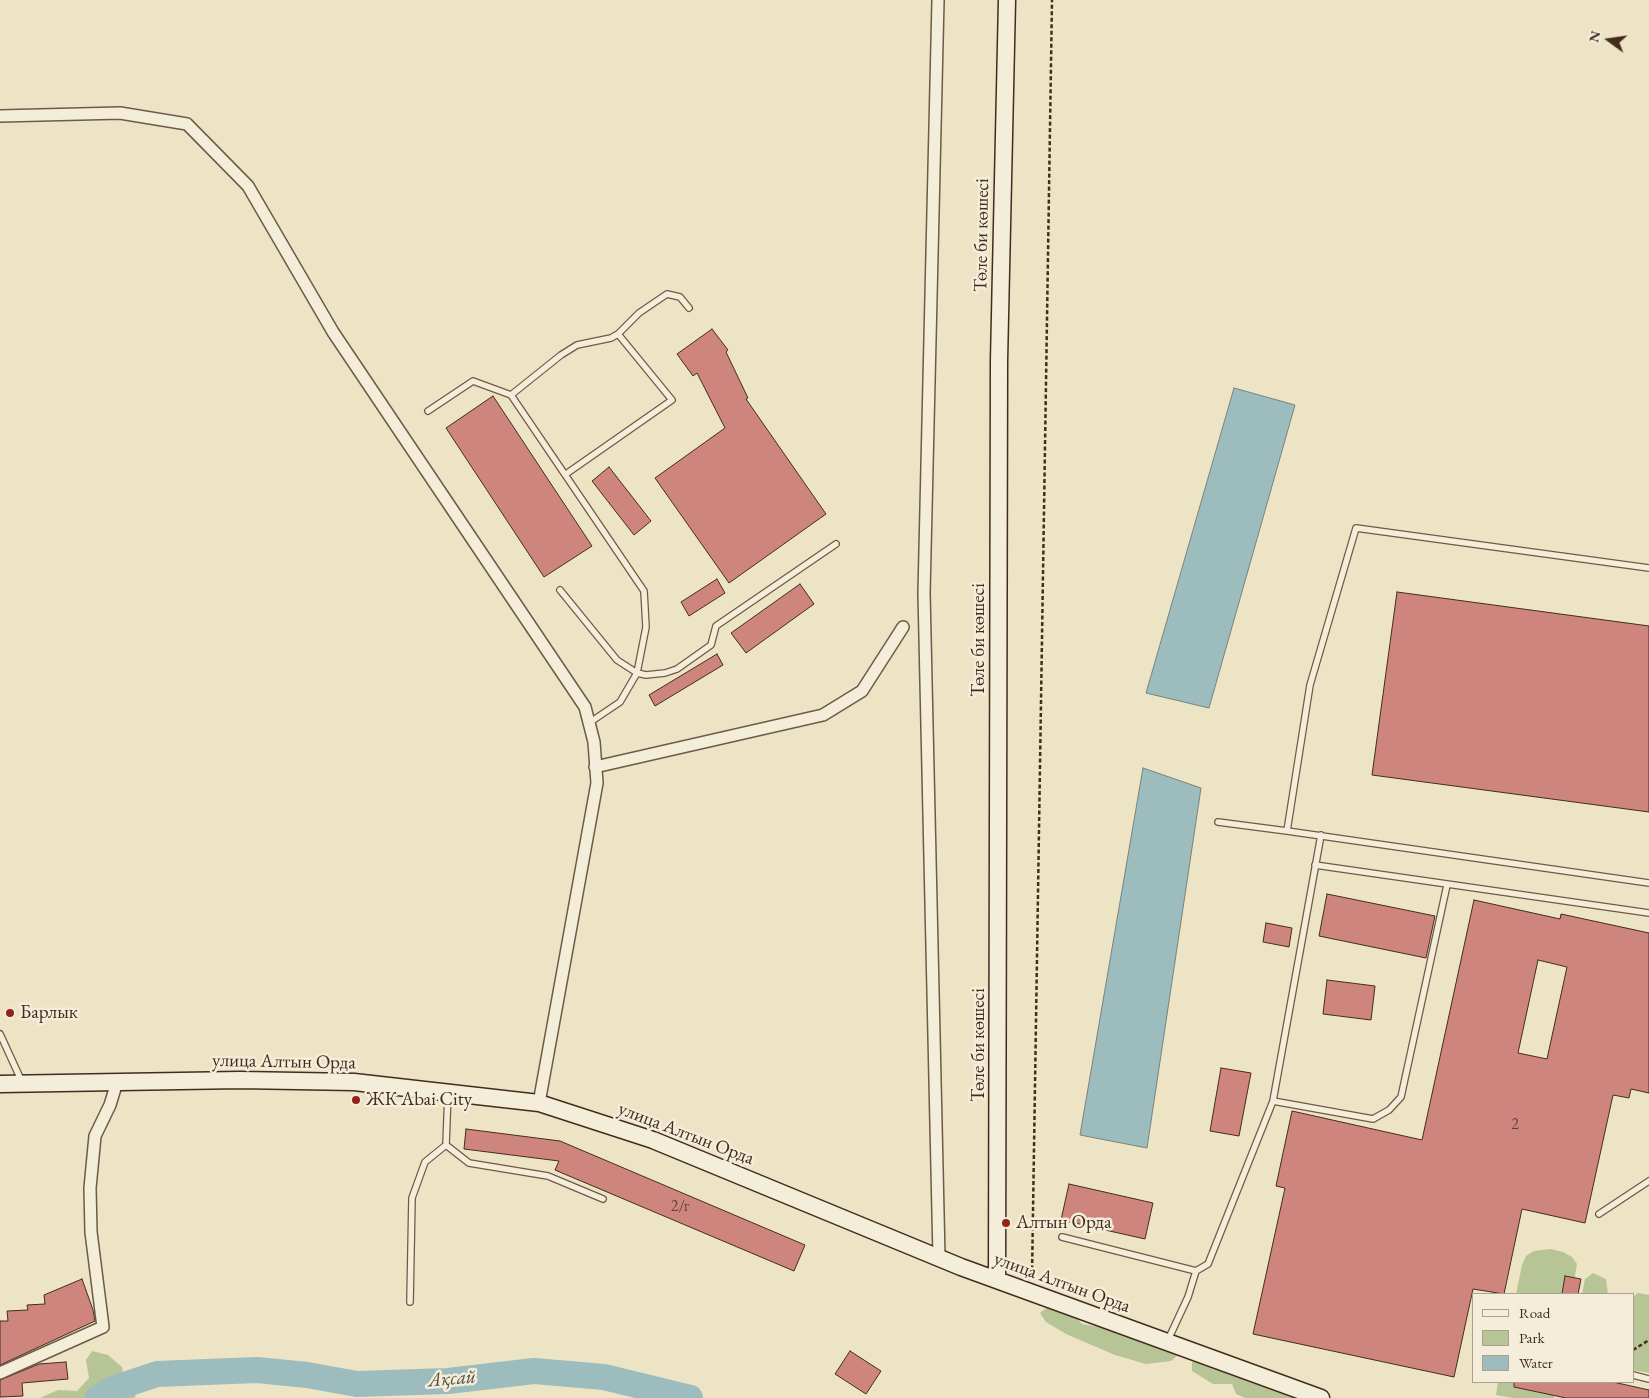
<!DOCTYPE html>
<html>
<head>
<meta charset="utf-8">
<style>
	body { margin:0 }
	#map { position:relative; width:1649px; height:1398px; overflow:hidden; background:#ede4c5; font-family:"EB Garamond",serif }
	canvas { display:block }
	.legend { position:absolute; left:1472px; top:1293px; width:162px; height:90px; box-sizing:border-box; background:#f3edd9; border:1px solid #ada08e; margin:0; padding:6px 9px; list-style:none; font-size:15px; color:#432c1d }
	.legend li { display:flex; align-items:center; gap:10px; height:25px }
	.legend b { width:25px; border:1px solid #ada08e }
	.north { position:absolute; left:1584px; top:15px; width:50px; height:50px; -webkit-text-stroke:4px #f3edd9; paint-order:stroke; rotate:284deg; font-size:14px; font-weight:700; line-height:20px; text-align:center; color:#432c1d }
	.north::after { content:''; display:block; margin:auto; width:18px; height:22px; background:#432c1d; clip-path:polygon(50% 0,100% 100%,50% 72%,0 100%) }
</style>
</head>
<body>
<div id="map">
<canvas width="1649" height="1398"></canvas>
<ul class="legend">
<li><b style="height:6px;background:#f3edd9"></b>Road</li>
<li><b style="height:14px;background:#b7c495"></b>Park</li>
<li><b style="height:14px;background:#9cbcbd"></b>Water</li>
</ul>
<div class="north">N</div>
</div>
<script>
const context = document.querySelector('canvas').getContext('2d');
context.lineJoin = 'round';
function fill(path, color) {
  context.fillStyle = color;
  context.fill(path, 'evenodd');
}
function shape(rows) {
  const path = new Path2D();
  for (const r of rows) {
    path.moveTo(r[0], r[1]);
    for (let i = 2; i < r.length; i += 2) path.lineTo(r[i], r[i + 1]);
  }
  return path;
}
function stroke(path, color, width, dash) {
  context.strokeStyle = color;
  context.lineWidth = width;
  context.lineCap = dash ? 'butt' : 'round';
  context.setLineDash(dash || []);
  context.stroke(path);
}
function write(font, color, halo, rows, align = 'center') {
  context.font = font + ' "EB Garamond",serif';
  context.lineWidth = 5;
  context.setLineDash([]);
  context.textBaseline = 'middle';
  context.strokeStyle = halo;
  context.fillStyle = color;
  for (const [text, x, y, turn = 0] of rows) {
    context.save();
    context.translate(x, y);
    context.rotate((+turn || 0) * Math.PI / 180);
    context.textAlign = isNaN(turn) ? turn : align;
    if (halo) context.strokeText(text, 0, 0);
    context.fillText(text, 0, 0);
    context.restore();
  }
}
fill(shape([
	[1551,1249,1563,1252,1572,1257,1577,1264,1572,1294,1516,1294,1522,1265,1526,1256,1534,1251],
	[1593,1273,1606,1279,1608,1294,1582,1294,1585,1279],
	[1638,1293,1649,1295,1649,1373,1633,1370,1633,1297],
	[1049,1306,1073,1314,1082,1324,1100,1327,1179,1354,1171,1361,1146,1364,1115,1355,1066,1334,1046,1322,1040,1313],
	[92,1351,108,1355,122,1367,124,1379,136,1393,135,1398,40,1398,58,1390,77,1391,89,1378,86,1360],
	[1198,1359,1303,1398,1245,1398,1236,1394,1232,1384,1213,1384,1192,1371,1192,1362],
	[1498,1382,1557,1382,1554,1398,1513,1398,1496,1395]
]), '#b7c495');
const water = shape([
	[1234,388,1295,405,1209,708,1146,693,1234,388],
	[1143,768,1201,788,1147,1148,1080,1135,1143,768]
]);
fill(water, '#9cbcbd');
stroke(water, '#78827d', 1);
stroke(shape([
	[98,1398,112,1389,157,1374,257,1370,307,1375,357,1384,448,1381,534,1371,604,1377,690,1398]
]), '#9cbcbd', 26);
const building = shape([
	[712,329,728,350,726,352,748,398,746,399,826,514,729,583,655,478,725,428,697,373,693,376,677,354,712,329],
	[493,396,592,546,544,577,446,428,493,396],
	[609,467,651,521,634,535,592,481,609,467],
	[717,579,725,593,689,616,681,602,717,579],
	[800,584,814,604,746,653,731,633,800,584],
	[1397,592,1649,626,1649,812,1372,775,1397,592],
	[717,654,723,665,655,706,649,695,717,654],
	[1327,894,1435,916,1426,958,1319,936,1327,894],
	[1474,900,1560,919,1561,914,1649,933,1649,1093,1631,1089,1629,1098,1613,1095,1585,1223,1522,1209,1504,1294,1473,1289,1454,1377,1253,1334,1285,1188,1276,1186,1292,1111,1422,1140,1474,900],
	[1538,960,1567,967,1547,1059,1518,1053,1538,960],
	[1266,923,1292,928,1289,947,1263,942,1266,923],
	[1327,980,1375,986,1371,1020,1323,1014,1327,980],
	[1221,1068,1251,1073,1239,1136,1210,1131,1221,1068],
	[466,1129,560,1141,805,1245,794,1271,555,1170,559,1161,464,1149,466,1129],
	[1069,1184,1153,1203,1145,1239,1061,1220,1069,1184],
	[1565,1276,1581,1279,1578,1294,1562,1294,1565,1276],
	[82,1279,93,1310,95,1321,0,1365,0,1321,8,1321,7,1311,28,1310,27,1305,45,1304,44,1295,82,1279],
	[850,1351,881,1371,866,1394,835,1374,850,1351],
	[66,1362,68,1379,22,1383,23,1396,0,1397,0,1380,39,1364,66,1362],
	[1514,1382,1613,1382,1649,1390,1649,1398,1566,1398,1514,1387,1514,1382]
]);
fill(building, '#ce857e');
stroke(building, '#432c1d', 1);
const lane = shape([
	[428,411,473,381,511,395],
	[566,474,672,400,618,334],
	[560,590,617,660,637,673,646,675,665,673,677,669,711,645,716,626,836,544],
	[589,723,620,702,637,673,646,627,644,591,511,395,561,355,577,345,611,338,618,334,639,313,667,294,680,297,689,308],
	[1218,822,1287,831,1310,685,1356,528,1649,568],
	[1287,831,1649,883],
	[1315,865,1649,913],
	[0,1034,22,1082],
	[1273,1101,1373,1119,1389,1110,1401,1097,1447,885],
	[446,1145,469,1163,548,1176,603,1199],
	[1599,1214,1649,1181],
	[1062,1237,1196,1271,1208,1264,1273,1101,1321,835],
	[410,1302,412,1198,425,1162,446,1145,448,1093],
	[1168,1340,1188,1297,1196,1271],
	[1633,1375,1649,1379]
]);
const street = shape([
	[938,0,924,593,939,1257],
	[0,116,120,113,187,124,248,186,333,332,585,707,594,742,597,783,539,1103],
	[595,767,823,715,862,691,903,627],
	[0,1373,103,1327,91,1232,90,1188,95,1136,110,1105,117,1082]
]);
const secondary = shape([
	[0,1084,240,1080,354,1082,539,1103,653,1140,961,1267,1321,1398],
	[997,1280,999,361,1007,0]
]);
stroke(lane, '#6e5a47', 8);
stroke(street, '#6e5a47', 14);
stroke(secondary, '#432c1d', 19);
stroke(shape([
	[1032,1276,1052,0],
	[1633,1350,1649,1340]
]), '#432c1d', 2.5, [4, 2.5]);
stroke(lane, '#f3edd9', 5.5);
stroke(street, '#f3edd9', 11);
stroke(secondary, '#f3edd9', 16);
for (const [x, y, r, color] of [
	[10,1013,5,"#8f2418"],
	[356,1100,5,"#8f2418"],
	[1006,1223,5,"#8f2418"]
]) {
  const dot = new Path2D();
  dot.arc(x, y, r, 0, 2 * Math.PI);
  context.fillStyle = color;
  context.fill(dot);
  stroke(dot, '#f3edd9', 2);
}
write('16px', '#664235', null, [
	["2",1515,1125],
	["2/г",680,1207]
]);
write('19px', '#432c1d', '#f3edd9', [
	["Төле би көшесі",982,235,-89],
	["Төле би көшесі",979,640,-90],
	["Төле би көшесі",979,1045,-90],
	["улица Алтын Орда",284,1062,1],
	["улица Алтын Орда",686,1134,21],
	["улица Алтын Орда",1062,1283,20]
]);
write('19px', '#432c1d', '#f3edd9', [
	["Барлык",20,1013],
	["ЖК Abai City",366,1100],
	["Алтын Орда",1016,1223]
], 'left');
write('italic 20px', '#595045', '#f3edd9', [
	["Ақсай",452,1379,-5]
]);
</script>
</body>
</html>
